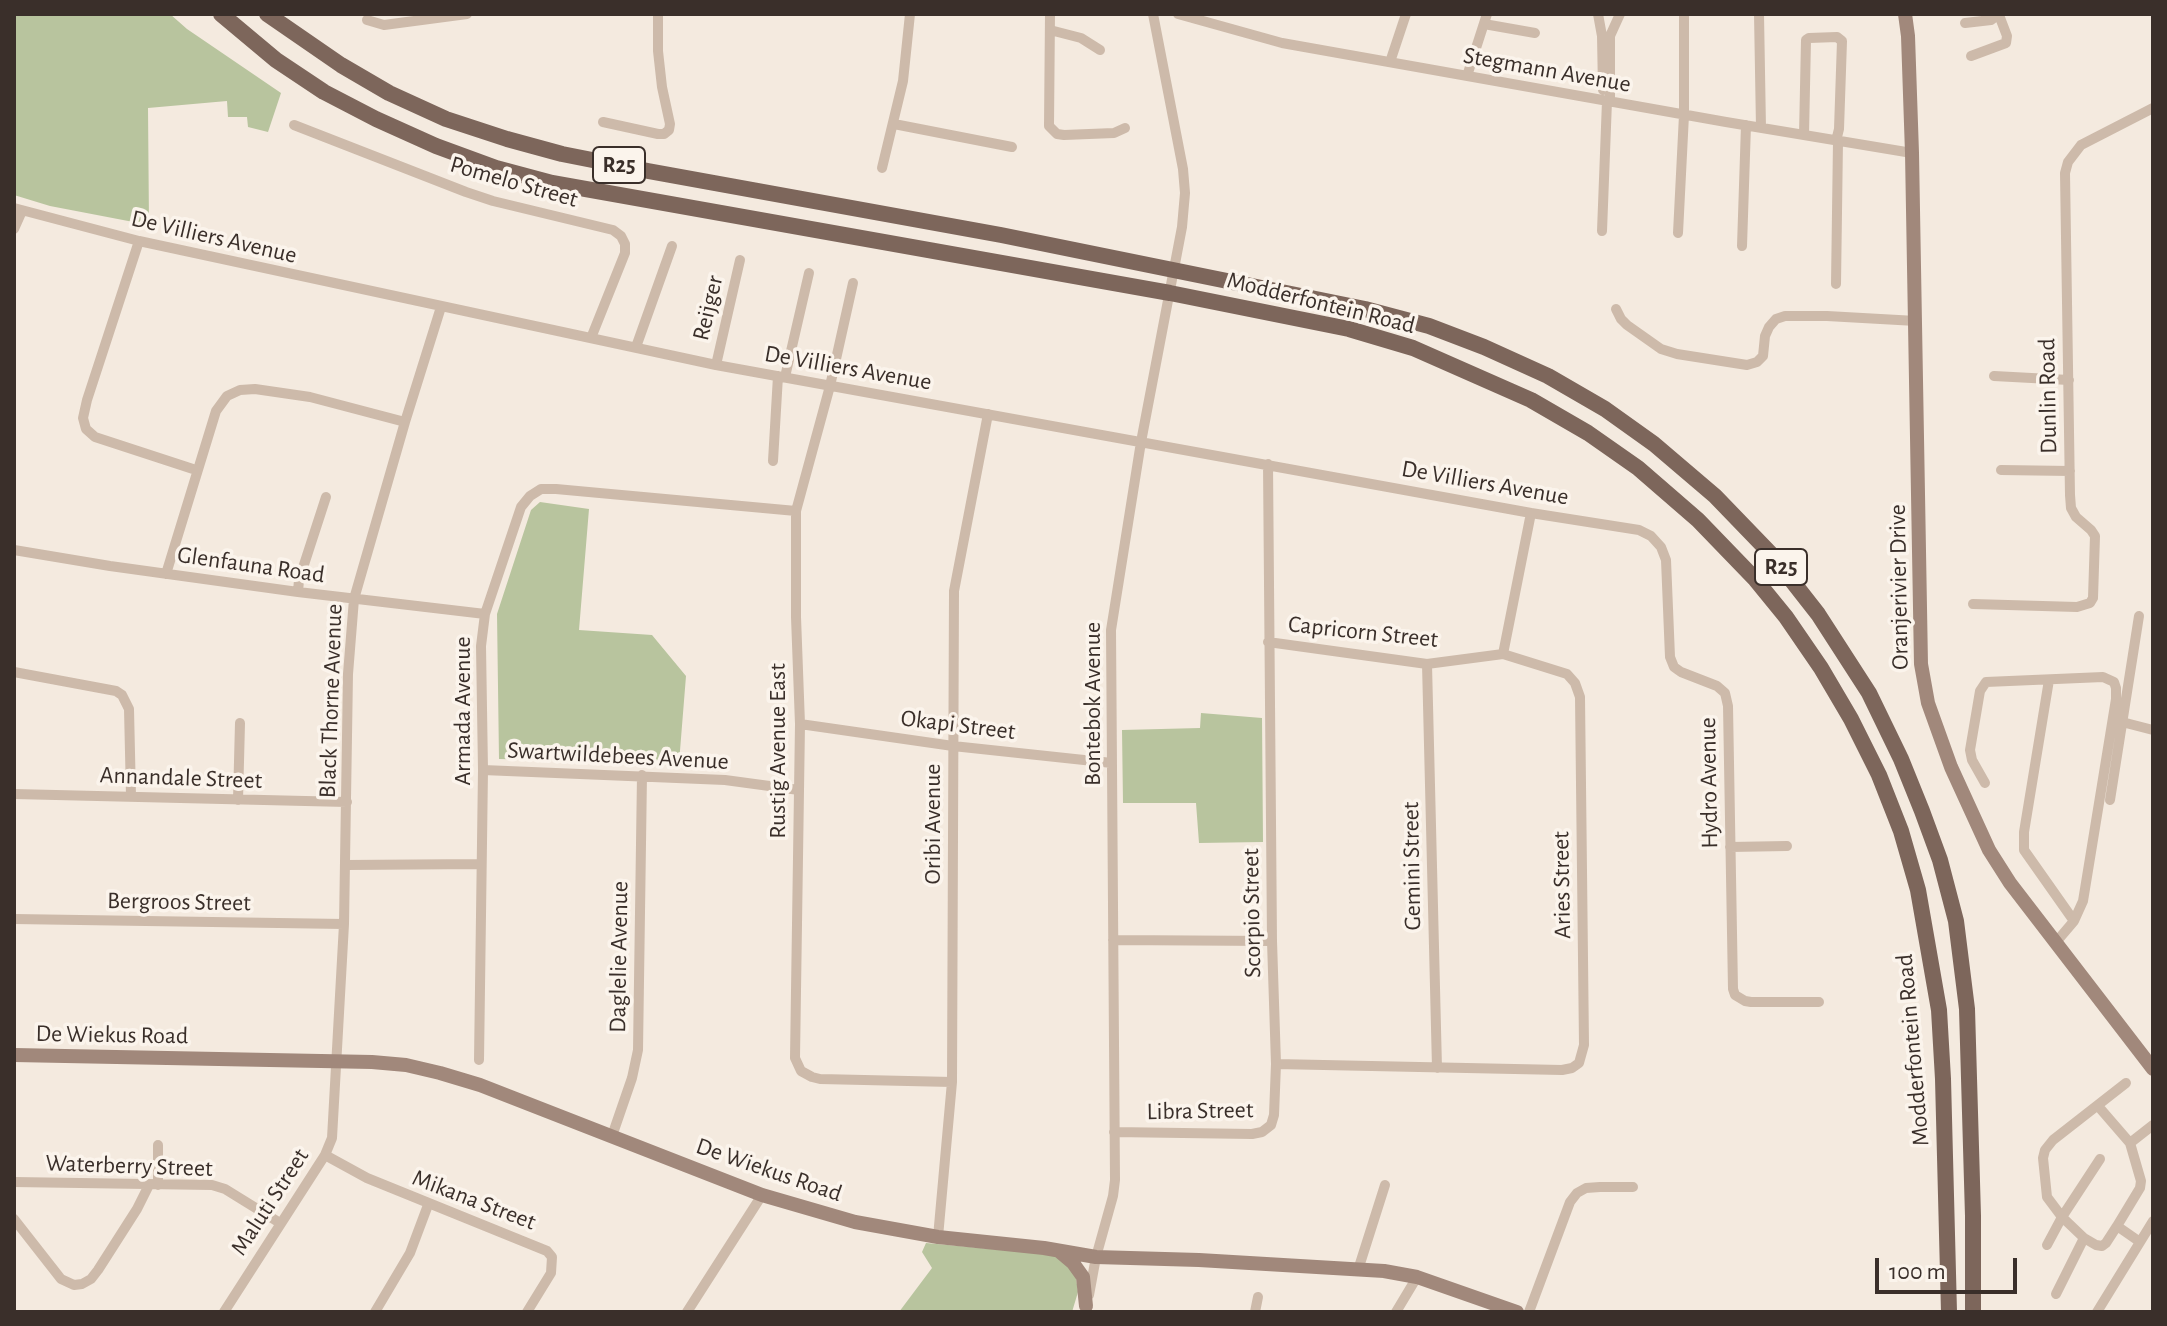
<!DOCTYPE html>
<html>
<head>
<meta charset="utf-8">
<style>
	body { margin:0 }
	#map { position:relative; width:2167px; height:1326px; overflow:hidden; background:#f4eadf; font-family:"Alegreya Sans",sans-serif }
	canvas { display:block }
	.frame { position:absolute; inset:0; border:16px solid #3a2f2a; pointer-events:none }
	.scale { position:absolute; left:1875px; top:1258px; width:142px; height:36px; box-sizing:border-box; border:4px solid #3a2f2a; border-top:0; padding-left:10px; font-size:24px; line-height:28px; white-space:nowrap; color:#3a2f2a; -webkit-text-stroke:6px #fbf4ec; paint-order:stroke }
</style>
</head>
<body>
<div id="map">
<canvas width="2167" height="1326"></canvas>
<div class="frame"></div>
<div class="scale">100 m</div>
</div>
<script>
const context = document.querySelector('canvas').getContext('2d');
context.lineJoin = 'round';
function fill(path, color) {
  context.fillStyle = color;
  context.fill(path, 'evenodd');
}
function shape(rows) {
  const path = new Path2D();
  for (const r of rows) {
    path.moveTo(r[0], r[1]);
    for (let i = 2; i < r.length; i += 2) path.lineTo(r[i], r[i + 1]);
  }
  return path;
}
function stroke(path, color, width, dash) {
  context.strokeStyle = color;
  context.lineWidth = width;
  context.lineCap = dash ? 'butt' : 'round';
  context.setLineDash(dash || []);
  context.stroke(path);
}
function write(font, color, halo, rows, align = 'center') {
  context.font = font + ' "Alegreya Sans",sans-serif';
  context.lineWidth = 7;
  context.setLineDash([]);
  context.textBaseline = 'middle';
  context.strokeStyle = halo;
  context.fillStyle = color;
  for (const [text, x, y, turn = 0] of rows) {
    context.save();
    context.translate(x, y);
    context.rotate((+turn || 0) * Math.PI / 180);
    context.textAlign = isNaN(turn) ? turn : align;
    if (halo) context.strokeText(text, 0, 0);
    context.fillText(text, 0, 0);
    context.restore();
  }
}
fill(shape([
	[14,14,170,14,187,29,281,93,268,132,248,127,247,117,228,117,227,101,148,108,149,225,50,206,14,195],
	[540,502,589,509,579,630,652,635,686,676,679,763,499,759,497,614,531,510],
	[1201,713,1262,718,1263,842,1199,843,1196,803,1123,803,1122,730,1200,728],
	[926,1243,1057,1255,1075,1270,1078,1292,1072,1312,899,1312,932,1268,922,1252]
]), '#b8c49e');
stroke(shape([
	[1050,14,1049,126,1057,134,1064,135,1114,133,1125,128],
	[1178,14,1282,43,1726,122,1912,153],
	[1598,14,1602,36,1603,90],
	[1759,14,1761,128],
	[367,20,384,25,467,14],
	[1965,23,1991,20,1999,14],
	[1484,24,1535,33],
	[1050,30,1081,38,1100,50],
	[1971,56,2006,43,2007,36,1999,15],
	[1390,62,1406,14],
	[1467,76,1487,14],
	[1610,101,1610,36,1620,14],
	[603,122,658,134,664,134,669,130,670,124,662,87,658,51,658,14],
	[894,124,1012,147],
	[294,125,466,192,493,201,613,230,621,236,625,244,625,253,591,338],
	[1804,135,1806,40,1809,38,1837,37,1842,41,1839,129,1836,141],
	[882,168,903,81,910,14],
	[14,208,139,241,716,365,1531,513,1639,530,1651,536,1661,547,1666,560,1670,657,1674,667,1681,672,1717,686,1725,693,1728,706,1733,989,1735,995,1745,1001,1751,1002,1819,1002],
	[14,229,22,211],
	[1602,231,1607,101],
	[1678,233,1684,115,1684,14],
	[139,241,87,400,83,418,86,429,95,437,196,470],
	[1742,246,1746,125],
	[853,283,830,386,796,511,796,617,800,724,795,1058,801,1071,812,1077,820,1079,952,1082],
	[1836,284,1838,141],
	[1616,309,1621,319,1627,325,1661,349,1677,354,1747,365,1757,362,1763,356,1765,336,1769,327,1776,319,1785,316,1827,316,1916,321],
	[636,347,672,246],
	[716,365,740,260],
	[1994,376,2069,380],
	[785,377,809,273],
	[773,461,778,376],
	[2001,470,2070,471],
	[14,550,110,566,298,592,485,614],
	[166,574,216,411,227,396,240,390,255,389,310,397,405,422],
	[298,592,299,580,326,497],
	[1973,604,2077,607,2090,603,2093,598,2095,536,2091,530,2076,517,2071,508,2070,495,2065,173,2068,162,2081,145,2153,108],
	[1268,642,1427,664,1503,654,1567,674,1575,683,1580,697,1584,1045,1579,1063,1572,1068,1562,1070,1276,1064],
	[1503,654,1531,513],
	[1427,664,1437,1068],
	[14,672,116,691,122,695,129,709,131,796],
	[2049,680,2024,832,2024,850,2074,921],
	[2122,722,2153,730],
	[800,724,953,746,1112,763],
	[483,770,725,780,799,790],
	[1985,783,1972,760,1970,750,1980,691,1986,682,2103,677,2114,682,2116,688,2116,699,2083,901,2074,921,2057,941],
	[14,794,347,802],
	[238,800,240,723],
	[2110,800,2139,616],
	[1730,847,1787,846],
	[346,865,481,864],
	[14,919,344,924],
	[1113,940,1272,941],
	[479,1060,483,770,481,646,485,614,521,507,530,496,541,489,556,489,796,511],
	[2098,1106,2130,1143],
	[1114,1132,1252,1134,1262,1132,1271,1125,1274,1115,1276,1064,1272,941,1268,464],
	[612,1136,632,1078,638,1050,642,775],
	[158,1145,158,1185],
	[325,1155,367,1178,547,1251,552,1257,551,1273,527,1312],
	[2100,1159,2062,1217,2047,1197,2043,1158,2045,1150,2053,1140,2126,1083],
	[14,1182,212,1185,225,1189,280,1223],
	[14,1219,61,1279,74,1285,82,1284,91,1279,98,1270,137,1209,149,1185],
	[2117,1226,2140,1188,2141,1181,2130,1143,2153,1125],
	[938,1237,952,1082,954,591,988,414],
	[2047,1245,2062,1217,2084,1238],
	[1358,1270,1385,1185],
	[2056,1294,2084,1238,2096,1245,2102,1246,2106,1243,2117,1226,2140,1242],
	[1089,1295,1096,1257,1113,1196,1115,1180,1111,630,1141,442,1182,227,1185,193,1183,169,1153,14],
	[224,1312,325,1155,332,1138,344,924,348,674,354,599,405,422,441,307],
	[375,1312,410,1253,428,1205],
	[687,1312,762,1195],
	[1255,1312,1258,1297],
	[1396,1312,1417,1277],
	[1529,1312,1570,1202,1577,1193,1586,1188,1600,1187,1633,1187],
	[2097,1312,2153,1221]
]), '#cdbaaa', 10);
stroke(shape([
	[1905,14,1908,36,1912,153,1921,664,1928,703,1951,767,1989,850,2010,883,2153,1069],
	[14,1055,372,1062,406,1065,440,1073,480,1085,762,1195,855,1222,938,1237,1044,1248,1096,1257,1199,1260,1384,1271,1417,1277,1517,1312],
	[1060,1252,1073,1263,1083,1277,1086,1306]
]), '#a1887b', 14);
stroke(shape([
	[221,14,276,60,324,92,376,119,436,146,496,168,552,183,1170,293,1349,329,1413,348,1531,400,1588,433,1638,468,1698,520,1755,579,1786,617,1821,668,1851,719,1879,775,1901,831,1918,890,1939,1010,1943,1079,1949,1312],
	[267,14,341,65,389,93,446,119,507,139,562,154,648,171,1001,235,1365,309,1429,326,1484,347,1548,376,1605,409,1654,444,1715,496,1771,554,1818,614,1869,693,1901,759,1922,811,1940,860,1956,921,1967,1009,1973,1216,1973,1312]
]), '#7d665b', 16);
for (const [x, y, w] of [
	[619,165,52],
	[1781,567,52]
]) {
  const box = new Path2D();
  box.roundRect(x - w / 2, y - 18, w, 36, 6);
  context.fillStyle = '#fbf4ec';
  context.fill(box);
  stroke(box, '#3a2f2a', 2);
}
write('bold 22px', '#3a2f2a', null, [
	["R25",619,165],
	["R25",1781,567]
]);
write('24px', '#3a2f2a', '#fbf4ec', [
	["Stegmann Avenue",1547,70,10],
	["Pomelo Street",514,182,16],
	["De Villiers Avenue",214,237,13],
	["Modderfontein Road",1321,303,14],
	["Reijger",708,308,-77],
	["De Villiers Avenue",848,368,10],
	["Dunlin Road",2048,396,-91],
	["De Villiers Avenue",1485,483,10],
	["Glenfauna Road",251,565,8],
	["Oranjerivier Drive",1899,587,-91],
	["Capricorn Street",1363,632,6],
	["Black Thorne Avenue",331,701,-88],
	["Bontebok Avenue",1093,704,-90],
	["Armada Avenue",463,711,-90],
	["Okapi Street",958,725,7],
	["Rustig Avenue East",778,751,-90],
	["Swartwildebees Avenue",618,756,3],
	["Annandale Street",181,778,2],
	["Hydro Avenue",1709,783,-91],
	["Oribi Avenue",933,824,-90],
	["Gemini Street",1412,866,-91],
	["Aries Street",1562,885,-91],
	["Bergroos Street",179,902,1],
	["Scorpio Street",1252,913,-91],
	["Daglelie Avenue",619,957,-89],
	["De Wiekus Road",112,1035,1],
	["Modderfontein Road",1913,1050,-95],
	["Libra Street",1200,1111,-1],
	["Waterberry Street",129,1166,2],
	["De Wiekus Road",769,1170,19],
	["Mikana Street",474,1200,21],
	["Maluti Street",270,1202,-57]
]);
</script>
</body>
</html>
